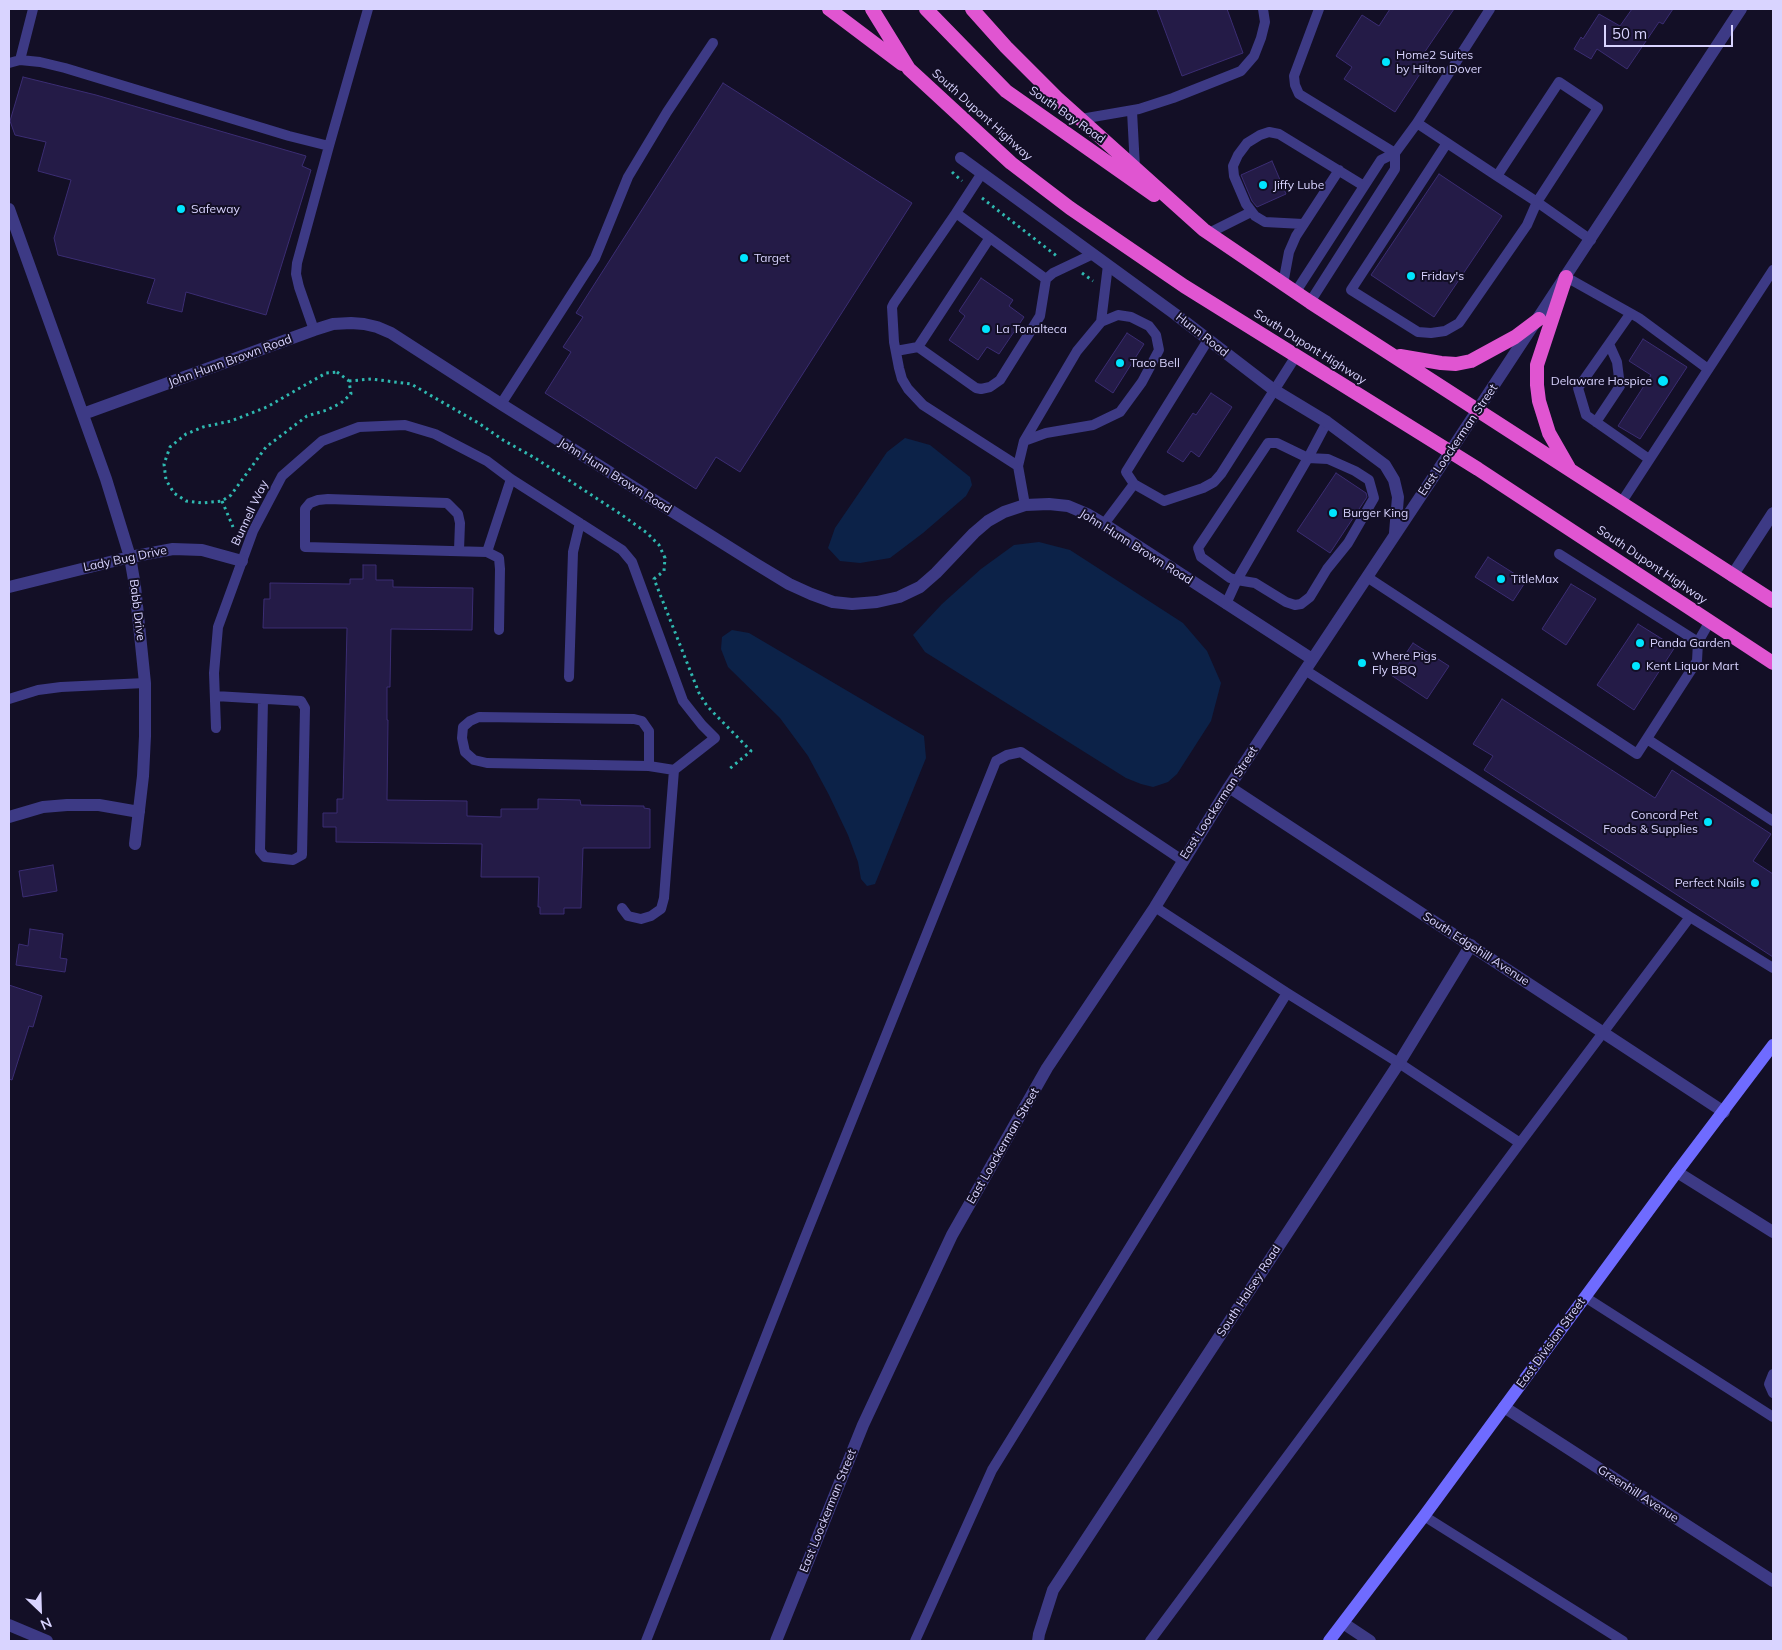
<!DOCTYPE html>
<html>
<head>
<meta charset="utf-8">
<style>
	body { margin:0 }
	#map { position:relative; width:1782px; height:1650px; overflow:hidden; background:#130f26; font-family:Mulish,sans-serif }
	canvas { display:block }
	.frame { position:absolute; inset:0; border:10px solid #d9d4ff; pointer-events:none }
	.north { position:absolute; left:15px; top:1585px; width:50px; height:50px; -webkit-text-stroke:4px #130f26; paint-order:stroke; rotate:156deg; font-size:14px; font-weight:700; line-height:20px; text-align:center; color:#d9d4ff }
	.north::after { content:''; display:block; margin:auto; width:18px; height:22px; background:#d9d4ff; clip-path:polygon(50% 0,100% 100%,50% 72%,0 100%) }
	.scale { position:absolute; left:1604px; top:25px; width:129px; height:22px; box-sizing:border-box; border:2px solid #d9d4ff; border-top:0; padding-left:6px; font-size:15px; line-height:18px; white-space:nowrap; color:#d9d4ff; -webkit-text-stroke:4px #130f26; paint-order:stroke }
</style>
</head>
<body>
<div id="map">
<canvas width="1782" height="1650"></canvas>
<div class="frame"></div>
<div class="north">N</div>
<div class="scale">50 m</div>
</div>
<script>
const context = document.querySelector('canvas').getContext('2d');
context.lineJoin = 'round';
function fill(path, color) {
  context.fillStyle = color;
  context.fill(path, 'evenodd');
}
function shape(rows) {
  const path = new Path2D();
  for (const r of rows) {
    path.moveTo(r[0], r[1]);
    for (let i = 2; i < r.length; i += 2) path.lineTo(r[i], r[i + 1]);
  }
  return path;
}
function stroke(path, color, width, dash) {
  context.strokeStyle = color;
  context.lineWidth = width;
  context.lineCap = dash ? 'butt' : 'round';
  context.setLineDash(dash || []);
  context.stroke(path);
}
function write(font, color, halo, rows, align = 'center') {
  context.font = font + ' Mulish,sans-serif';
  context.lineWidth = 4;
  context.setLineDash([]);
  context.textBaseline = 'middle';
  context.strokeStyle = halo;
  context.fillStyle = color;
  for (const [text, x, y, turn = 0] of rows) {
    context.save();
    context.translate(x, y);
    context.rotate((+turn || 0) * Math.PI / 180);
    context.textAlign = isNaN(turn) ? turn : align;
    if (halo) context.strokeText(text, 0, 0);
    context.fillText(text, 0, 0);
    context.restore();
  }
}
fill(shape([
	[905,438,930,445,970,477,972,485,966,496,923,533,890,558,860,563,840,561,828,548,835,528,887,452],
	[1039,542,1070,550,1183,623,1207,651,1221,683,1211,721,1177,774,1168,782,1153,787,1141,784,1126,778,925,652,913,635,942,604,981,569,1014,545],
	[732,630,749,633,924,736,926,758,875,884,867,886,861,879,858,862,848,835,829,795,808,756,780,718,728,667,721,649,722,637]
]), '#0c2248');
const building = shape([
	[1157,9,1227,9,1243,53,1182,76,1157,9],
	[1390,9,1454,9,1424,53,1431,57,1395,112,1344,79,1352,67,1336,56,1362,15,1379,26,1390,9],
	[1632,9,1673,9,1663,24,1659,22,1627,69,1597,49,1591,59,1574,49,1581,37,1583,39,1599,14,1620,26,1632,9],
	[23,77,96,95,306,156,302,166,311,170,266,315,186,292,182,312,147,303,155,279,58,255,54,238,71,180,38,171,46,142,15,135,10,121,23,77],
	[723,83,912,203,740,472,716,457,696,489,545,393,571,352,563,347,583,317,576,313,723,83],
	[1272,161,1286,194,1257,207,1252,201,1241,175,1272,161],
	[1439,174,1502,216,1434,317,1371,275,1439,174],
	[981,278,1013,300,1009,306,1024,317,999,354,987,347,978,360,949,340,965,316,959,311,981,278],
	[1127,333,1144,344,1113,393,1095,381,1127,333],
	[1643,339,1687,367,1640,439,1618,426,1651,375,1629,361,1643,339],
	[1211,393,1232,407,1199,457,1191,451,1183,462,1167,452,1193,413,1196,415,1211,393],
	[1336,473,1366,493,1367,497,1330,553,1297,531,1336,473],
	[1488,557,1526,581,1513,601,1475,577,1488,557],
	[363,565,376,565,376,580,393,580,393,587,473,588,472,630,391,629,390,687,387,687,387,720,388,720,387,800,467,801,467,816,501,817,501,809,538,809,538,799,580,800,581,805,644,806,644,808,650,809,650,848,583,848,581,908,564,908,564,914,540,914,540,907,538,907,539,877,481,877,482,844,336,842,336,827,323,827,323,813,337,813,337,799,343,799,347,628,263,628,264,599,270,599,270,583,350,584,350,579,363,579,363,565],
	[1571,584,1596,599,1566,645,1542,629,1571,584],
	[1638,624,1675,647,1634,710,1597,685,1638,624],
	[1413,643,1449,666,1427,699,1391,675,1413,643],
	[1502,699,1655,798,1672,770,1771,834,1753,861,1773,874,1773,957,1484,770,1493,756,1473,744,1502,699],
	[53,865,57,891,23,897,19,871,53,865],
	[30,929,63,934,60,958,67,959,65,972,16,965,19,944,28,946,30,929],
	[9,985,42,996,33,1027,29,1026,12,1080,9,1079,9,985]
]);
fill(building, '#241b47');
stroke(building, '#3b2d73', 1);
stroke(shape([
	[952,172,962,181],
	[982,198,1058,257],
	[1082,273,1093,281],
	[337,372,349,381,351,394,341,403,327,410,307,416,266,447,231,495,222,501,202,503,186,501,174,493,166,480,164,464,170,447,186,434,203,427,231,421,267,407,326,373,337,372],
	[349,381,371,379,411,384,480,424,503,440,535,458,622,515,647,533,659,545,665,558,664,571,654,579,699,693,707,706,751,751,728,770],
	[222,501,233,527]
]), '#2fb8b0', 3, [2.5, 4]);
stroke(shape([
	[1319,9,1294,76,1295,85,1299,94,1395,153],
	[1490,9,1417,123,1497,176,1559,82,1598,108,1537,202,1591,240],
	[20,60,33,9],
	[9,63,20,60,40,62,65,68,289,136,329,146,297,263,296,274,299,287,314,330],
	[1132,111,1135,168],
	[1081,119,1139,109,1173,98,1241,71,1254,56,1261,38,1265,22,1263,9],
	[1447,143,1351,290,1418,332,1431,333,1445,331,1459,323,1527,225,1537,202,1497,176],
	[329,146,368,9],
	[956,213,982,173],
	[1303,224,1265,222,1255,216,1246,204,1234,176,1233,166,1238,155,1247,143,1260,135,1269,132,1279,134,1364,186],
	[1209,233,1251,212],
	[1566,277,1639,318,1708,369],
	[1046,279,1053,273,1093,254],
	[1283,284,1289,252,1296,236,1339,170],
	[1295,293,1381,160,1395,153,1417,123],
	[1310,302,1395,169,1395,153],
	[1630,314,1578,388,1586,415,1649,459],
	[1101,322,1108,265],
	[1208,340,1126,472,1134,484,1164,501,1203,488,1214,482,1221,474,1296,356],
	[918,347,989,239],
	[896,351,918,347,976,388,981,389,990,387,1000,380,1040,316,1046,279,956,213,894,303,892,307,894,342,899,368,902,379,908,389,923,405,1018,466],
	[501,404,595,258,628,177,667,112,713,43],
	[1596,422,1620,386,1617,362,1609,344],
	[1024,441,1077,351,1101,322,1118,315,1131,317,1149,326,1156,335,1159,350,1142,382,1120,412,1093,425,1046,433,1024,441,1018,466,1025,505],
	[1621,503,1773,270],
	[1104,524,1134,484],
	[459,550,460,523,458,514,447,503,328,499,318,500,310,503,305,509,305,547,487,552,511,479],
	[487,552,499,558,500,569,499,630],
	[1559,554,1698,642],
	[1367,577,1637,754,1697,661,1698,642,1710,621],
	[1226,604,1237,580,1230,578,1201,557,1198,548,1268,443,1277,443,1308,458,1328,459,1355,471,1369,480,1374,498,1348,543,1327,569,1310,597,1301,604,1295,605,1286,602,1255,583,1237,580,1308,458,1327,422],
	[1305,670,1690,917,1773,968],
	[569,677,573,552,580,523],
	[215,696,301,701,305,708,302,855,293,860,265,857,260,851,263,699],
	[9,699,38,690,61,687,145,683],
	[216,728,214,673,218,627,253,531,282,476,322,441,359,427,405,425,435,434,487,461,511,479,622,550,632,562,683,701,702,725,715,738,674,770,667,859,664,898,661,909,651,916,641,919,628,916,622,908],
	[1647,739,1773,821],
	[649,766,649,731,642,721,634,719,479,717,470,721,463,727,462,738,465,752,474,760,487,763,649,766,674,770],
	[1155,907,1287,993,1399,1063,1520,1143],
	[1585,1297,1773,1417],
	[1773,1374,1769,1384,1773,1393],
	[1424,1516,1623,1641],
	[646,1641,803,1242,996,761,1007,755,1021,752,1182,860],
	[915,1641,992,1470,1287,993],
	[1150,1641,1520,1143,1690,917]
]), '#3d3a85', 10);
stroke(shape([
	[961,158,1175,314,1274,390,1327,422,1385,465,1394,480,1398,497,1395,533],
	[9,209,106,479,130,557,135,586,145,683,145,736,143,776,135,844],
	[83,414,314,330,333,324,351,323,364,324,377,327,391,333,501,404,756,564,789,584,811,594,833,602,852,604,877,602,899,597,920,587,936,573,974,533,988,521,1004,512,1025,505,1049,504,1068,506,1087,514,1104,524,1312,659],
	[1732,576,1773,513],
	[9,587,130,557,173,549,202,550,242,561],
	[1229,787,1724,1112],
	[9,817,43,807,67,805,99,805,139,812],
	[1677,1172,1773,1232],
	[1504,1407,1773,1581],
	[1343,1623,1370,1641],
	[9,1625,47,1641],
	[776,1641,863,1425,952,1235,1047,1068,1155,907,1229,787,1304,672,1450,452],
	[1038,1641,1039,1634,1053,1590,1399,1063,1471,945]
]), '#3d3a85', 12);
stroke(shape([
	[1450,452,1741,9]
]), '#3d3a85', 12);
stroke(shape([
	[1329,1641,1424,1516,1677,1172,1773,1045]
]), '#6f6bff', 12);
stroke(shape([
	[829,9,902,64],
	[872,9,909,69,1011,163,1070,208,1184,286,1478,469,1773,663],
	[926,9,1006,91,1154,195],
	[972,9,1006,47,1057,98,1204,230,1310,302,1773,601],
	[1566,277,1537,365,1537,385,1539,401,1549,433,1569,468],
	[1400,356,1441,363,1456,364,1471,361,1515,337,1539,319]
]), '#e055d1', 14);
for (const [x, y, r, color] of [
	[1386,62,5,"#00e5ff"],
	[1263,185,5,"#00e5ff"],
	[181,209,5,"#00e5ff"],
	[744,258,5,"#00e5ff"],
	[1411,276,5,"#00e5ff"],
	[986,329,5,"#00e5ff"],
	[1120,363,5,"#00e5ff"],
	[1663,381,6,"#00e5ff"],
	[1333,513,5,"#00e5ff"],
	[1501,579,5,"#00e5ff"],
	[1640,643,5,"#00e5ff"],
	[1362,663,5,"#00e5ff"],
	[1636,666,5,"#00e5ff"],
	[1708,822,5,"#00e5ff"],
	[1755,883,5,"#00e5ff"]
]) {
  const dot = new Path2D();
  dot.arc(x, y, r, 0, 2 * Math.PI);
  context.fillStyle = color;
  context.fill(dot);
  stroke(dot, '#130f26', 2);
}
write('12px', '#d9d4ff', '#130f26', [
	["Home2 Suites",1396,55],
	["by Hilton Dover",1396,69],
	["Jiffy Lube",1273,185],
	["Safeway",191,209],
	["Target",754,258],
	["Friday's",1421,276],
	["La Tonalteca",996,329],
	["Taco Bell",1130,363],
	["Delaware Hospice",1652,381,"right"],
	["Burger King",1343,513],
	["TitleMax",1511,579],
	["Panda Garden",1650,643],
	["Where Pigs",1372,656],
	["Fly BBQ",1372,670],
	["Kent Liquor Mart",1646,666],
	["Concord Pet",1698,815,"right"],
	["Foods & Supplies",1698,829,"right"],
	["Perfect Nails",1745,883,"right"]
], 'left');
write('12px', '#d9d4ff', '#130f26', [
	["South Dupont Highway",982,115,42],
	["South Bay Road",1067,115,35],
	["Hunn Road",1202,335,38],
	["South Dupont Highway",1310,347,32],
	["John Hunn Brown Road",230,361,-20],
	["East Loockerman Street",1458,440,-56],
	["John Hunn Brown Road",615,476,32],
	["Bunnell Way",250,513,-65],
	["John Hunn Brown Road",1136,547,32],
	["Lady Bug Drive",125,559,-12],
	["South Dupont Highway",1652,565,34],
	["Babb Drive",137,610,83],
	["East Loockerman Street",1219,803,-57],
	["South Edgehill Avenue",1476,949,33],
	["East Loockerman Street",1003,1146,-60],
	["South Halsey Road",1249,1291,-57],
	["East Division Street",1551,1343,-54],
	["Greenhill Avenue",1638,1494,33],
	["East Loockerman Street",828,1511,-68]
]);
</script>
</body>
</html>
